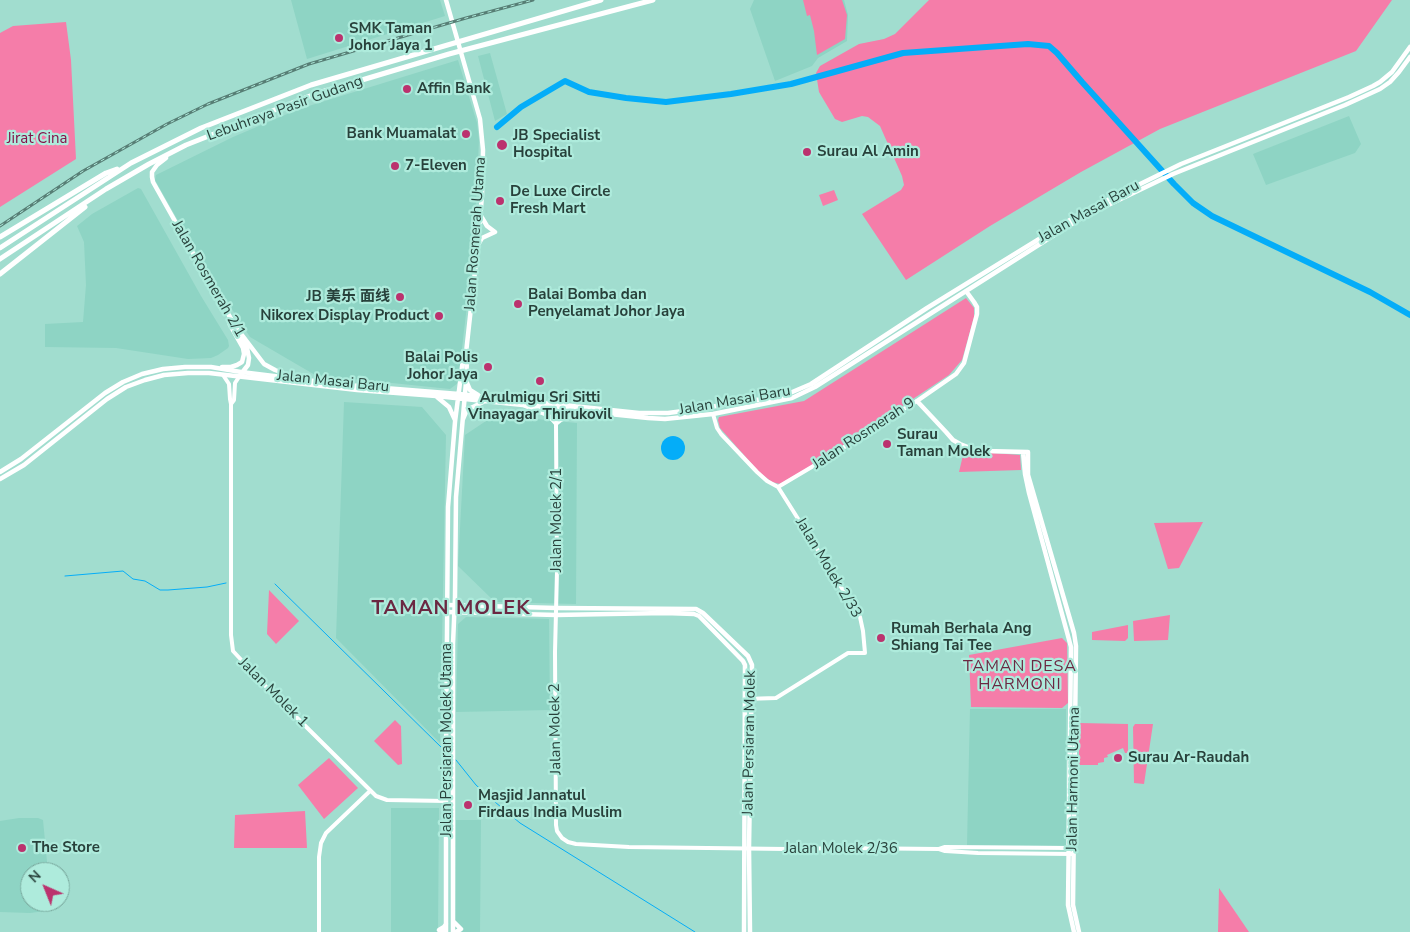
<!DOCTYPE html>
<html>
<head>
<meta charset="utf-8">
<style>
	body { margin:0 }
	#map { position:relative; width:1410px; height:932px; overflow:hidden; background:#a1ddcf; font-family:"Nunito Sans",sans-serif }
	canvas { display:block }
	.north { position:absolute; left:20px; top:862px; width:50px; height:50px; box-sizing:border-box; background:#aeebdc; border:1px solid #78a79c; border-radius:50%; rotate:316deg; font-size:14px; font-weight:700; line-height:20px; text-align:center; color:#28413b }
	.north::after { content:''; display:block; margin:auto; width:18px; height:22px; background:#bb326e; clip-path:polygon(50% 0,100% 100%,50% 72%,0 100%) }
</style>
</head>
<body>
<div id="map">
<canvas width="1410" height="932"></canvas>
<div class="north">N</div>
</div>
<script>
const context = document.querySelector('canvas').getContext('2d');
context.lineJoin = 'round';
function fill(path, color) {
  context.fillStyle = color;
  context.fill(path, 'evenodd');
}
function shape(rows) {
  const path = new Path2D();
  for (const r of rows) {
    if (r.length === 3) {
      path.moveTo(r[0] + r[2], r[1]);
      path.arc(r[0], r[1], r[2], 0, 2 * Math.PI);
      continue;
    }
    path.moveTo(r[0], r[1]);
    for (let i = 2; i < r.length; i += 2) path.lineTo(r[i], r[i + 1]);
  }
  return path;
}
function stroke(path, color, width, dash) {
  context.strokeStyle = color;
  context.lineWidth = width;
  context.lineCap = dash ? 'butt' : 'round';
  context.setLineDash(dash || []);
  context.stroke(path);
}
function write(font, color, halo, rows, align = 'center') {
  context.font = font + ' "Nunito Sans","Noto Sans SC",sans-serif';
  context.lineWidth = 4.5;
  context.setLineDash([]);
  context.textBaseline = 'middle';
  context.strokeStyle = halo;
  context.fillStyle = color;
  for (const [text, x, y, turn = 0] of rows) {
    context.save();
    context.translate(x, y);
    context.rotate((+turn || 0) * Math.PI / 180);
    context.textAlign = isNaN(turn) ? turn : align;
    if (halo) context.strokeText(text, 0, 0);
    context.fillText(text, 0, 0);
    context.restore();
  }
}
fill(shape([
	[291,0,440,0,445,16,307,59],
	[754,0,844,0,848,15,847,41,818,58,812,66,775,81,750,9],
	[490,53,507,114,495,121,478,56],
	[458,60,477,123,479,140,474,244,458,383,450,389,315,375,250,337,202,263,155,180,156,175,233,137,299,109],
	[1349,116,1361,144,1355,153,1266,185,1253,154],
	[138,188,141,189,201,296,228,340,229,346,228,348,218,355,211,358,188,359,116,348,45,347,45,324,83,322,86,285,84,242,77,226,92,214],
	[344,402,422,407,446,435,440,743,336,638],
	[495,415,577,423,576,604,495,602,458,566,465,435],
	[466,617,549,619,550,710,456,712,458,624],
	[970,709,1066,709,1066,846,967,845],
	[391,808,439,808,438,932,391,932],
	[19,818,38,818,43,820,48,872,30,872,30,902,51,902,49,909,46,911,30,913,0,912,0,821],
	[456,820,481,820,480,932,455,932]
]), '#8ed4c4');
fill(shape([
	[803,0,842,0,847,15,845,39,817,55,814,31,810,15,807,16],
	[929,0,1392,0,1356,51,1160,129,1081,172,990,226,906,280,862,214,901,190,904,185,902,176,880,126,868,117,862,116,842,122,835,119,819,92,816,73,820,66,859,44,884,39,895,34],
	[66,22,71,60,76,159,0,207,0,33,13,26],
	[834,190,838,200,823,206,819,195],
	[966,298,974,308,974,317,962,360,949,375,815,464,780,484,772,482,759,472,720,428,718,420,719,417,804,401],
	[964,451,1020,455,1021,470,959,472],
	[1203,522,1179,568,1168,569,1154,523],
	[269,590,299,621,276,644,267,634],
	[1170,615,1168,640,1134,641,1133,621],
	[1128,625,1128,638,1125,641,1092,640,1092,632],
	[1062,638,1067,643,1068,703,1062,708,971,707,969,655],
	[395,720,401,726,402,764,398,765,374,741],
	[1079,723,1128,724,1128,753,1125,753,1123,748,1107,755,1108,757,1104,758,1104,762,1098,763,1098,765,1079,765],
	[1135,724,1153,724,1144,784,1134,783,1133,727],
	[329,758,358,788,324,819,298,785],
	[305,811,307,848,234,848,235,815],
	[1219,888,1249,932,1218,932]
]), '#f57da9');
fill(shape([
	[673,448,12]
]), '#04adf8');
stroke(shape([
	[65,576,123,571,133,579,145,581,160,590,168,590,207,587,226,583],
	[275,584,442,748],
	[456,760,476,785,495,802,520,823,695,932]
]), '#04adf8', 1);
stroke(shape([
	[497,127,521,107,565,81,589,92,626,98,666,102,731,94,791,84,903,53,1028,44,1049,46,1057,53,1082,82,1174,184,1193,203,1212,216,1370,292,1410,315]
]), '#04adf8', 6);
stroke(shape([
	[223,375,229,384,230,399,231,404,231,635,233,651,271,692,376,796,387,800,446,801],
	[231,404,234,400,235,383,239,377],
	[525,406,549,416,556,424,557,571,555,652,556,825,557,831,562,838,568,842,576,844,629,847,786,849,843,848,939,849,945,847,1071,848],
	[713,414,717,428,721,434,757,472,767,481,778,487],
	[556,424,561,420,566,417,608,415],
	[778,487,837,452,869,430,917,401],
	[745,699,776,698,848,653,865,653,863,631,860,617,778,487],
	[939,849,945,851,978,853,1073,854],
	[319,932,319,857,321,843,326,833,370,791]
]), '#fff', 4);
stroke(shape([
	[448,605,556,608,696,609,703,613,748,656,752,665,749,848,750,932],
	[447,612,556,615,665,613,694,614,699,616,743,661,745,665,744,932]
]), '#fff', 4.5);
stroke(shape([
	[446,0,480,119,483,150,482,195,478,244,466,353,467,360,466,382,456,497,455,597,453,644,453,932],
	[166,158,157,165,152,172,152,177,153,182,212,287,239,332,247,348,249,358,248,365,241,374],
	[479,243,482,238,495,232,487,226,481,216],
	[966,291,974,302,977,307,977,314,964,363,956,374,917,401,946,432,953,440,960,444,973,449,985,451,1028,452,1028,475,1074,633,1076,646,1073,905,1079,932],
	[242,335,264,364,275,370,289,375],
	[222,367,231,367,237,365,242,362,244,354,243,348,230,325,229,320],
	[467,383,470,390,478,395],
	[437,397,449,407,455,420],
	[463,419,466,412,471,408,483,402],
	[1023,452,1025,474,1029,493,1071,647,1068,905,1074,932],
	[0,472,21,459,105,393,123,382,142,374,163,369,185,367,211,367,241,372,347,385,459,394,639,413,668,413,683,411,776,397,790,393,811,384,927,308,1083,212,1181,164,1349,97,1373,86,1380,82,1392,72,1410,47],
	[0,479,24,465,107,399,126,387,145,380,164,375,188,373,209,373,357,390,436,396,648,418,665,419,713,414,792,398,815,387,1081,218,1173,174,1345,105,1380,89,1390,82,1399,72,1410,57],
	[454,922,461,929,456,932],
	[443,932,439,930,444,927,446,924],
	[446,932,446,757,448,507,455,422,463,359,465,354]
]), '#fff', 4.5);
stroke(shape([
	[0,237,106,173,117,169],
	[0,248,131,163,201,128,311,85,601,0],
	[0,259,106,189,149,164,186,145,315,94,449,54,653,0],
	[0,274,85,207]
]), '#fff', 5);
const rail = shape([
	[0,226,83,171,167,124,208,104,309,64,466,18,533,0]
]);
stroke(rail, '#577e75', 3);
stroke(rail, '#aeebdc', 1, [4]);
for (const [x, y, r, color] of [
	[339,38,5,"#bb326e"],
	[407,89,5,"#bb326e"],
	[466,134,5,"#bb326e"],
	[502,145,6,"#bb326e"],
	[807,152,5,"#bb326e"],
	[395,166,5,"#bb326e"],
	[500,201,5,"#bb326e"],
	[400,297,5,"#bb326e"],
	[518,304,5,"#bb326e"],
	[439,316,5,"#bb326e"],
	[488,367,5,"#bb326e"],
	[540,381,5,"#bb326e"],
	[887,444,5,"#bb326e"],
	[881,638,5,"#bb326e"],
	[1118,758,5,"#bb326e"],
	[468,805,5,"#bb326e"],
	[22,848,5,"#bb326e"]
]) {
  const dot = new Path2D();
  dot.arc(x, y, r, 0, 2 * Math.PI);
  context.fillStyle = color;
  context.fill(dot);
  stroke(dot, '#aeebdc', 2);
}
write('bold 15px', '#28413b', '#aeebdc', [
	["SMK Taman",349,29],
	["Johor Jaya 1",349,46],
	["Affin Bank",417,89],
	["Bank Muamalat",456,134,"right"],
	["JB Specialist",513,136],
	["Hospital",513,153],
	["Surau Al Amin",817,152],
	["7-Eleven",405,166],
	["De Luxe Circle",510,192],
	["Fresh Mart",510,209],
	["Balai Bomba dan",528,295],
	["Penyelamat Johor Jaya",528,312],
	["JB 美乐 面线",390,297,"right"],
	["Nikorex Display Product",429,316,"right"],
	["Balai Polis",478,358,"right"],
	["Johor Jaya",478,375,"right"],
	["Arulmigu Sri Sitti",540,398,"center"],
	["Vinayagar Thirukovil",540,415,"center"],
	["Surau",897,435],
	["Taman Molek",897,452],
	["Rumah Berhala Ang",891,629],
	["Shiang Tai Tee",891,646],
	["Surau Ar-Raudah",1128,758],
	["Masjid Jannatul",478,796],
	["Firdaus India Muslim",478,813],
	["The Store",32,848]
], 'left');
write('15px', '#28413b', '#aeebdc', [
	["Lebuhraya Pasir Gudang",285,109,-20],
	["Jalan Masai Baru",1089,212,-29],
	["Jalan Rosmerah Utama",476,234,-86],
	["Jalan Rosmerah 2/1",208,279,60],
	["Jalan Masai Baru",333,382,6],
	["Jalan Masai Baru",735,401,-10],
	["Jalan Rosmerah 9",864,434,-33],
	["Jalan Molek 2/1",557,520,-90],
	["Jalan Molek 2/33",828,568,59],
	["Jalan Molek 1",273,693,45],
	["Jalan Molek 2",556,729,-91],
	["Jalan Persiaran Molek Utama",447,740,-90],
	["Jalan Persiaran Molek",750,743,-89],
	["Jalan Harmoni Utama",1074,779,-89],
	["Jalan Molek 2/36",841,849]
]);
write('15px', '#831449', '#aeebdc', [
	["Jirat Cina",37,139]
]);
context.letterSpacing = '1px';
write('16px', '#6b2842', '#aeebdc', [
	["TAMAN DESA",1020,667],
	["HARMONI",1020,685]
]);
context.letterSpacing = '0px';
context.letterSpacing = '1px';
write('bold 20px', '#6b2842', '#aeebdc', [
	["TAMAN MOLEK",451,609]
]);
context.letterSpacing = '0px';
</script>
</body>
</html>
